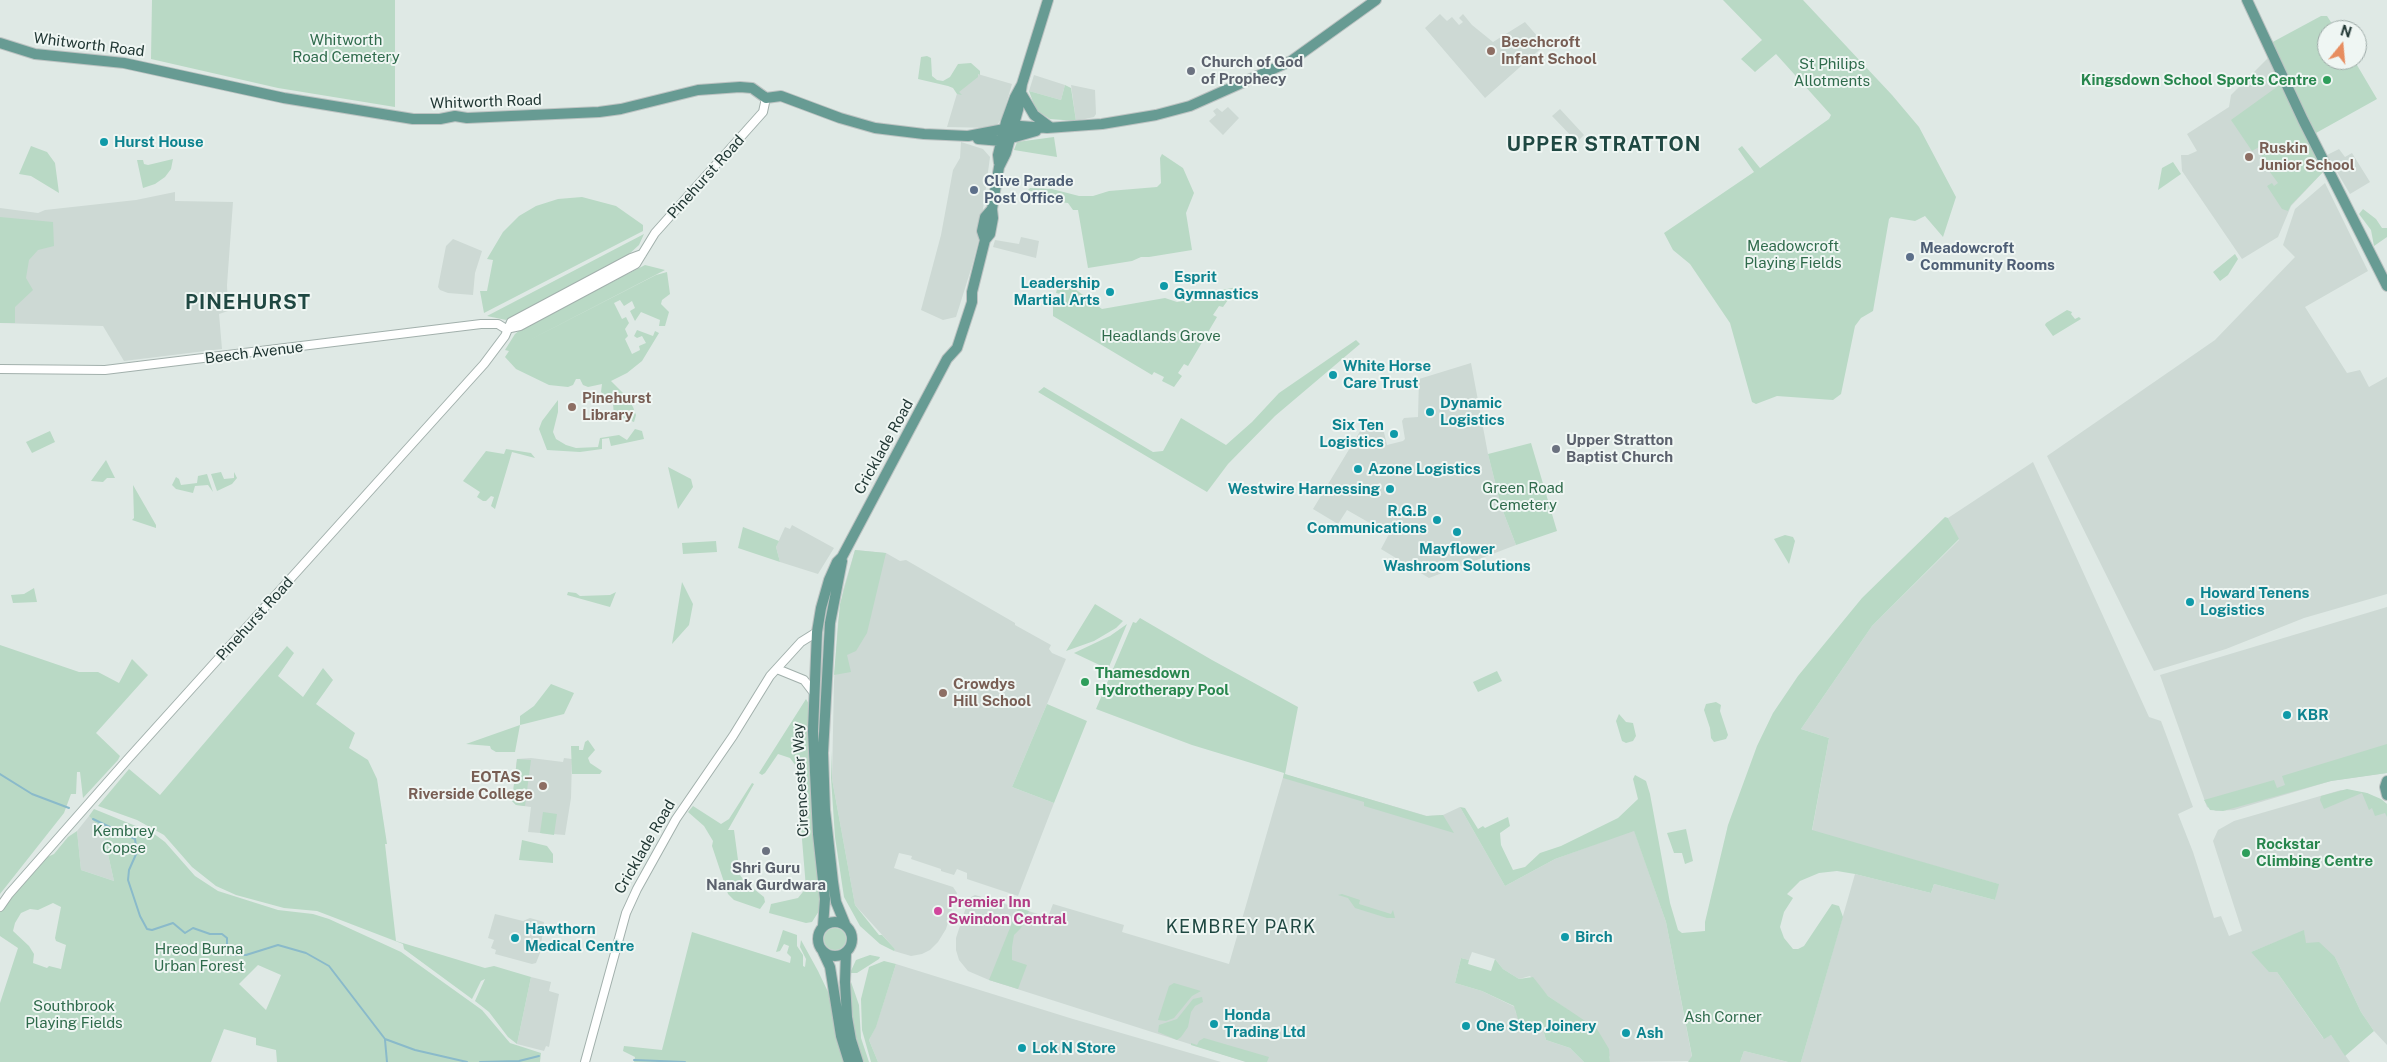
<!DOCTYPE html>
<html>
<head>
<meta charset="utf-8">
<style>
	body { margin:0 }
	#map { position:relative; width:2387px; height:1062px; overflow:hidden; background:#dfe9e5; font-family:"Public Sans",sans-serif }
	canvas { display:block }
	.north { position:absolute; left:2317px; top:20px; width:50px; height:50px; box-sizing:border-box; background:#eff6f3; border:1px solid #9daaa7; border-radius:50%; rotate:17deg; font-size:14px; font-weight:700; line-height:20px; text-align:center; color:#213734 }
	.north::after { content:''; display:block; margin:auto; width:18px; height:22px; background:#e78d5f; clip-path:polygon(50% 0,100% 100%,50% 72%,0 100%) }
</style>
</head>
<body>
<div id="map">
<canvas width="2387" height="1062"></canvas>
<div class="north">N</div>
</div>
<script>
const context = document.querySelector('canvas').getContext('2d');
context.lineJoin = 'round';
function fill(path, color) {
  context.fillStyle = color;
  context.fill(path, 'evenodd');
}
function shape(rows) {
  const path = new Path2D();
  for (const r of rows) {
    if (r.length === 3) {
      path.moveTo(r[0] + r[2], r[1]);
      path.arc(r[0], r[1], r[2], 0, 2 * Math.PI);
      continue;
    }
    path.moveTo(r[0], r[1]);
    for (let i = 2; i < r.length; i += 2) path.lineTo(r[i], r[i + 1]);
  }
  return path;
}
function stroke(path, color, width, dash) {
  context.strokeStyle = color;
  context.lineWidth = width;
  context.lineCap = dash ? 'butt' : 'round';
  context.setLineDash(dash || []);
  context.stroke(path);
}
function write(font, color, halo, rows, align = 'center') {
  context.font = font + ' "Public Sans",sans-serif';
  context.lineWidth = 4;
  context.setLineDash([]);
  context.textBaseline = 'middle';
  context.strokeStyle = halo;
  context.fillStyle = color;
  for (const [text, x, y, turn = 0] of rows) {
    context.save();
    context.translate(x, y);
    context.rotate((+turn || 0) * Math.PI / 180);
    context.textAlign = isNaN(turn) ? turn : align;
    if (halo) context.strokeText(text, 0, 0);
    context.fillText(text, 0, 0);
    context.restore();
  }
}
fill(shape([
	[1440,14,1447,21,1452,17,1459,25,1463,22,1459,18,1463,14,1472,25,1493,42,1525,22,1545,45,1485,98,1425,28],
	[2268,58,2323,172,2291,206,2278,237,2242,259,2182,171,2181,155,2188,155,2197,151,2187,134,2229,107,2231,95],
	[964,70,1012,84,1002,118,997,125,991,128,947,127],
	[1034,75,1065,85,1061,100,1029,91],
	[1071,85,1095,90,1096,114,1094,117,1076,121],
	[1228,107,1239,118,1223,135,1209,121,1216,115,1213,111,1217,108,1222,112],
	[1560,109,1584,135,1577,142,1552,116],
	[961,142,983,149,990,157,979,239,972,266,956,317,943,320,921,310,941,235,953,170,960,158],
	[2339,149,2345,157,2352,153,2370,182,2350,194,2327,155],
	[2325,183,2368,271,2305,307,2347,373,2360,370,2369,387,2387,377,2387,594,2304,618,2226,649,2154,671,2047,456,2215,340,2295,257,2283,245,2295,209],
	[175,192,175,201,233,202,227,285,228,311,219,314,222,349,124,361,103,326,0,323,0,208,38,213,45,210,136,200],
	[1021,237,1039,241,1036,258,993,247,995,240,1019,244],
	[453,239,482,251,475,273,473,295,448,293,440,290,438,287,446,246],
	[1471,363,1488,454,1501,506,1516,545,1429,578,1381,549,1389,534,1347,510,1338,524,1313,509,1365,423,1367,430,1382,424,1387,445,1403,441,1405,439,1402,421,1404,418,1418,417,1419,379],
	[2033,462,2149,717,2161,721,2193,807,2178,814,2193,852,2214,918,2221,916,2229,936,2242,931,2213,841,2218,830,2234,821,2341,790,2367,793,2387,804,2387,1045,2374,1031,2361,1012,2335,957,2305,944,2304,931,2251,952,2277,972,2323,1038,2331,1035,2350,1062,1801,1062,1855,874,1931,893,1934,884,1995,900,1998,884,1812,831,1829,738,1801,729,1872,626,1959,540,1948,518],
	[792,525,834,548,818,574,780,562,776,547,785,527,790,529],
	[855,550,886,553,900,561,906,560,1015,623,1015,625,1051,645,1049,649,1052,653,1066,659,1012,787,1054,803,1018,896,967,879,967,873,957,869,954,875,941,871,941,869,911,859,912,856,899,853,894,868,953,887,957,893,946,929,938,942,930,950,922,954,911,956,894,951,895,949,855,905,832,779,834,681,838,622,843,590],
	[2387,607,2387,773,2331,781,2234,810,2216,811,2207,807,2160,675],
	[531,758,563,762,564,758,572,759,571,798,565,835,528,832,531,807,516,805,512,801,517,759],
	[1284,774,1427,816,1443,815,1460,807,1505,886,1555,859,1634,830,1666,922,1692,1057,1691,1061,1610,1062,1610,1057,1568,1010,1548,996,1530,976,1519,979,1503,969,1495,959,1472,952,1469,960,1461,958,1455,983,1482,991,1515,1007,1516,1013,1542,1026,1546,1040,1570,1048,1584,1062,1246,1062,989,980,968,971,959,960,956,950,956,938,969,898,975,895,1048,917,1053,904,1124,925,1122,932,1229,964],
	[89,816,103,832,114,881,81,870,77,831],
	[495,914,523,921,530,918,544,922,540,953,536,963,532,964,495,954,496,950,491,948,494,940,488,938],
	[896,964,1073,1019,1221,1062,878,1062,869,1040,876,1026],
	[531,977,551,982,549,991,559,994,549,1047,546,1046,544,1051,517,1044],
	[1744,1051,1788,1062,1740,1062]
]), '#cdd9d4');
fill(shape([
	[152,0,395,0,395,107,278,88,151,59],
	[1723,0,1803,0,1892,95,1919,127,1956,197,1943,237,1925,216,1915,221,1891,217,1889,219,1873,311,1861,318,1855,326,1841,394,1833,400,1777,396,1756,404,1752,402,1730,323,1690,264,1673,250,1664,233,1754,172,1738,149,1742,146,1760,168,1829,119,1831,115,1776,54,1755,72,1741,59,1762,40],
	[2321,16,2327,16,2336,30,2327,30,2327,60,2354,60,2377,99,2316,133,2269,44],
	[927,56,931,58,932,76,937,80,943,81,950,77,958,64,971,63,980,71,980,75,978,74,978,77,959,92,962,95,957,94,953,88,948,86,918,79,921,57],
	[2281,84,2323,172,2291,205,2288,211,2282,209,2267,186,2272,183,2274,186,2278,183,2264,164,2259,147,2252,151,2231,120],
	[1065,85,1071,88,1076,121,1050,119,1036,110,1029,91,1061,100],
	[1054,137,1057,157,1014,150,1017,142],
	[31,146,47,152,55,163,59,193,31,176,19,174],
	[1162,154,1183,168,1194,193,1186,213,1192,250,1149,257,1141,257,1132,261,1088,268,1078,210,1073,210,1068,203,1050,201,1046,194,1039,196,1037,199,1033,192,1028,190,1030,188,1052,189,1079,196,1093,196,1109,191,1157,187,1161,183,1160,158],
	[173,159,171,169,165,177,155,184,143,188,137,160,143,160,144,164,148,165],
	[2173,162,2181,174,2158,190,2162,168],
	[582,197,616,206,643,225,643,231,484,313,480,291,487,291,493,260,487,259,503,232,519,216,536,206,558,199],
	[2363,209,2376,219,2382,228,2387,228,2387,237,2374,246,2371,230,2359,214],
	[0,217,53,222,54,246,38,250,29,260,26,278,33,290,15,307,15,323,0,323],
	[644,234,639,245,616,266,506,320,487,316],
	[2235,254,2238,259,2228,275,2220,281,2213,272],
	[645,265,665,270,520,345,656,275,667,272,670,294,662,300,661,304,669,312,665,326,659,326,660,320,641,312,635,321,630,311,635,308,632,301,624,306,620,300,614,303,622,319,626,317,629,323,625,329,628,336,625,339,632,354,640,350,639,346,646,343,642,336,637,338,634,336,637,330,653,336,655,331,659,333,642,361,627,373,611,381,627,397,633,407,636,415,634,422,614,415,613,404,601,392,602,384,588,387,583,385,580,379,576,379,573,385,568,387,549,385,516,369,505,357,509,351,505,350,515,334,521,329],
	[1059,281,1074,284,1075,289,1102,309,1165,298,1177,302,1212,296,1212,292,1237,287,1223,307,1219,306,1213,315,1217,317,1188,366,1184,364,1178,373,1182,376,1174,387,1162,381,1164,377,1154,372,1152,375,1053,316,1053,304,1057,305,1060,294,1056,293],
	[2067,310,2072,312,2071,314,2075,319,2079,317,2081,319,2053,336,2045,325,2046,323],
	[1356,340,1360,344,1275,416,1228,464,1207,492,1038,392,1044,387,1153,452,1163,451,1181,418,1226,445,1252,422,1279,393],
	[558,400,558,412,553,432,556,439,566,445,576,448,598,447,600,438,619,435,627,440,635,429,642,431,644,439,611,446,609,438,602,439,602,449,580,452,547,450,539,429,542,421],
	[50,431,55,442,32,453,26,442],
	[1531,443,1557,531,1516,545,1501,506,1488,454],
	[506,449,531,453,535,458,512,452,495,509,491,506,494,497,491,496,486,501,483,501,477,497,480,492,463,481,486,451,504,454],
	[106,460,115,478,107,478,103,482,91,481],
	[668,467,691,479,693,487,678,509],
	[221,472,224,479,234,478,234,472,237,478,232,484,217,491,211,474],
	[207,474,213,492,208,485,195,486,193,493,176,489,172,485,176,477,179,479,181,485,197,483,198,476],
	[133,485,156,525,156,528,132,520,134,518],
	[1945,517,1948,518,1959,539,1872,626,1801,729,1829,738,1812,830,1999,884,1995,900,1934,884,1931,893,1855,874,1837,871,1819,873,1800,881,1787,894,1793,898,1784,912,1780,927,1784,938,1793,949,1798,949,1804,946,1832,904,1839,906,1843,917,1801,1062,1788,1062,1744,1051,1740,1062,1688,1062,1692,1056,1666,922,1634,831,1555,859,1505,886,1460,807,1465,808,1478,829,1483,826,1485,828,1508,817,1510,826,1500,833,1501,845,1513,870,1525,867,1540,853,1561,846,1618,818,1638,799,1633,779,1635,775,1646,781,1650,794,1670,903,1678,930,1682,933,1705,931,1705,922,1728,825,1757,746,1773,713,1798,676,1862,598],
	[743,527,779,541,776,547,780,562,738,548],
	[1785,535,1793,537,1795,541,1789,564,1774,539],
	[716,541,717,552,683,554,682,543],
	[855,550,886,553,867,633,856,651,847,655,851,672,834,675,840,604],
	[682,582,693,604,689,625,672,644],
	[34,588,37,602,13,603,11,595,24,594],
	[568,592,576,593,580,596,610,595,616,592,610,607,567,595],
	[1095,604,1123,621,1116,628,1094,641,1066,651],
	[1140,618,1212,660,1298,707,1285,774,1426,816,1443,815,1454,833,1364,806,1364,802,1283,778,1284,773,1192,745,1096,709,1133,622,1136,623],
	[1127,624,1108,669,1074,653,1110,636],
	[0,645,79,672,98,672,119,683,132,659,148,675,96,733,120,756,118,760,83,798,80,772,77,772,76,794,71,794,64,813,0,894],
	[287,646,294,653,278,676,303,697,323,668,333,680,316,704,355,733,349,748,368,760,377,779,387,844,385,844,396,941,485,968,494,966,531,977,517,1044,508,1037,489,1012,475,1001,485,979,481,981,472,999,404,949,403,944,317,911,284,908,236,895,216,886,192,867,164,835,137,820,98,806,129,769,160,795],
	[1497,671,1502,681,1478,692,1473,682],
	[551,684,574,693,564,714,520,725,515,752,496,752,491,749,490,746,466,744,520,725,520,716,534,706],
	[806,699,809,704,810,769,819,878,819,911,812,922,806,923,769,913,771,904,798,898,806,888,796,766,790,758,778,754,765,773,762,775,759,773],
	[1716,702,1721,705,1720,711,1728,735,1726,739,1714,742,1711,738,1710,728,1704,710,1706,704],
	[1047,704,1087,721,1054,803,1012,787],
	[1619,714,1626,722,1633,723,1636,736,1633,741,1626,743,1622,741,1616,721],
	[588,740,595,750,588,758,590,763,602,771,600,774,572,774,571,746,579,746,579,750,583,750,585,742],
	[2387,744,2387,773,2331,781,2223,811,2210,810,2204,800,2274,780,2277,788,2285,785,2282,776],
	[832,751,832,779,855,905,879,935,882,935,895,949,894,951,880,944,860,926,844,897,835,837,831,778],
	[517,759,531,760,525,806,516,805,512,801],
	[752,783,754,784,728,830,734,830,740,875,745,882,764,897,765,902,760,909,734,900,728,894,712,846,713,841,704,826,688,812,693,806,721,824,729,819],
	[2347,789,2367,793,2381,799,2387,804,2387,817,2385,813,2375,816,2372,808,2369,810,2362,793,2324,809,2320,800,2321,796],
	[94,809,153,833,165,842,195,876,218,891,278,910,313,914,329,919,401,952,482,1010,510,1043,541,1053,540,1062,277,1062,276,1050,256,1045,256,1038,224,1029,211,1062,0,1062,0,1003,18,948,0,936,0,912,43,859,54,854,68,837,77,831,81,870,114,881,103,832,89,816],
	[53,903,61,907,55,938,56,941,66,945,61,969,49,966,47,968,33,963,34,954,29,946,13,931,15,923,21,913,30,909,38,910],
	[258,965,281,975,266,1010,239,984],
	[543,812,557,814,554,835,540,833],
	[1686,829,1693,861,1685,864,1682,853,1674,853,1667,833],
	[522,840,547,846,553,854,553,863,519,860],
	[1342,894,1360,900,1359,904,1391,914,1393,910,1395,918,1387,918,1355,908,1348,898,1338,895],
	[1018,908,1029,911,1021,928,1014,935,1012,947,1012,960,1027,965,1018,989,989,980],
	[835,939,11],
	[783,930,797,935,797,946,803,955,803,966,805,967,806,959,800,947,801,940,818,971,829,994,835,1031,844,1062,634,1062,635,1057,623,1051,624,1046,662,1050,692,932,790,963,791,957,787,953,789,946,784,944,780,951,776,952],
	[2304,930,2306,943,2319,942,2335,957,2361,1012,2374,1031,2345,1056,2331,1035,2324,1039,2277,972,2269,972,2251,952],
	[870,955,880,957,879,959,857,973,850,973,856,960],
	[1461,958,1469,960,1468,964,1491,971,1495,959,1503,969,1519,979,1533,977,1548,996,1597,1029,1609,1049,1610,1062,1584,1062,1570,1048,1546,1040,1542,1026,1536,1024,1531,1026,1518,1019,1514,1006,1482,991,1455,983],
	[884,961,896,964,876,1027,869,1040,878,1062,871,1062,862,1030,861,999,869,967],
	[850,979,859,1005,861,1038,869,1062,863,1062,851,1020],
	[1174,983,1201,991,1192,996,1174,1018,1166,1021,1158,1020,1169,986],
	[1202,997,1203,1002,1195,1006,1191,1012,1188,1027,1181,1037,1177,1040,1158,1032,1159,1025,1177,1019,1193,999],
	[1204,1038,1269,1057,1267,1062,1246,1062,1191,1045,1191,1043,1197,1045,1199,1041]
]), '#b9d9c5');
stroke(shape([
	[0,774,32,794,69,808],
	[93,819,135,839,137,852,129,870,128,880,140,916,147,929,152,930,173,923,185,933,193,928,210,934,222,934,227,938,227,949,232,955,246,955,278,945,306,953,329,966,385,1039,415,1050,467,1062],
	[385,1040,387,1062],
	[634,1060,685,1062],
	[480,1062,519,1061,539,1056]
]), '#8abaca', 2);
const minor = shape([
	[506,329,520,326,636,264,655,233,763,112,766,98],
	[0,369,105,370,481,324,498,324,506,329],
	[777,669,804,680,814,693],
	[0,907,9,894,127,760,484,364,505,336,511,322,631,258,642,254],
	[585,1062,626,913,637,889,676,819,733,736,770,676,801,642,817,632]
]);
const major = shape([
	[2247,0,2303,120,2387,286],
	[0,43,35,54,124,63,284,98,413,119,440,119,455,116,467,118,599,112,621,109,698,90,740,87,752,88,766,98,781,96,840,118,875,128,924,134,968,136,1020,126,1047,128,1102,124,1156,115,1190,106,1291,61,1376,0],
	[1021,93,1034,115,1050,127],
	[978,139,1001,141,1036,131],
	[999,163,998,155,1006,122,1015,97,1022,84,1048,0],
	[985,240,982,231,985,217,992,209],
	[842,561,830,623,823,753,825,810,833,882,836,902,845,924],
	[2387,781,2385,787,2387,795],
	[835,939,17],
	[823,926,825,899,818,834,813,731,817,632,821,608,829,580,837,562,842,557,947,359,957,348,972,302,972,292,985,240,990,234,993,218,992,209,999,167,1006,153,1018,110,1022,84],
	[823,952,830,967,841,1036,849,1062],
	[846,952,845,982,847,1017,851,1040,858,1062]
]);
stroke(minor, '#a2b0ac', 10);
stroke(major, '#bcc3c2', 12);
stroke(minor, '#fff', 8);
stroke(major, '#679b93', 10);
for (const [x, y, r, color] of [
	[1491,51,5,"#8d6e63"],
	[1191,71,5,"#6b7280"],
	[2327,80,5,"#2e9e5b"],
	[104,142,5,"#0f9aa8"],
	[2249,157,5,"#8d6e63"],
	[974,190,5,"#5c6f8a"],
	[1910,257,5,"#5c6f8a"],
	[1164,286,5,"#0f9aa8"],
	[1110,292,5,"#0f9aa8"],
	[1333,375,5,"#0f9aa8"],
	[572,407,5,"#8d6e63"],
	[1430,412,5,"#0f9aa8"],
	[1394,434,5,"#0f9aa8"],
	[1556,449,5,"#6b7280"],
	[1358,469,5,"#0f9aa8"],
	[1390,489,5,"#0f9aa8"],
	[1437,520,5,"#0f9aa8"],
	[1457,532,5,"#0f9aa8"],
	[2190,602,5,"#0f9aa8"],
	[1085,682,5,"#2e9e5b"],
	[943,693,5,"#8d6e63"],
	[2287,715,5,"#0f9aa8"],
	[543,786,5,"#8d6e63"],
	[766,851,5,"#6b7280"],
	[2246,853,5,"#2e9e5b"],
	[938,911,5,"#d1479c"],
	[1565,937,5,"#0f9aa8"],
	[515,938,5,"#0f9aa8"],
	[1214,1024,5,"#0f9aa8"],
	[1466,1026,5,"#0f9aa8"],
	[1626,1033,5,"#0f9aa8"],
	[1022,1048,5,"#0f9aa8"]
]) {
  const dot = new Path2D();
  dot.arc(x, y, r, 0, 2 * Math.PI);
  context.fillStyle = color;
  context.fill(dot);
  stroke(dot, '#eff6f3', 2);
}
write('15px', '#2f6b4c', '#eff6f3', [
	["Whitworth",346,40],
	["Road Cemetery",346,57],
	["St Philips",1832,64],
	["Allotments",1832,81],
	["Meadowcroft",1793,246],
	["Playing Fields",1793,263],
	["Headlands Grove",1161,336],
	["Green Road",1523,488],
	["Cemetery",1523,505],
	["Kembrey",124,831],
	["Copse",124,848],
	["Hreod Burna",199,949],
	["Urban Forest",199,966],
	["Southbrook",74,1006],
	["Playing Fields",74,1023],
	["Ash Corner",1723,1017]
]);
write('bold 15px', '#785e54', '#eff6f3', [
	["Beechcroft",1501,42],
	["Infant School",1501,59],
	["Ruskin",2259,148],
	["Junior School",2259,165],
	["Pinehurst",582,398],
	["Library",582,415],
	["Crowdys",953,684],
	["Hill School",953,701],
	["EOTAS –",533,777,"right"],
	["Riverside College",533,794,"right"]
], 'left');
write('15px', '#213734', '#eff6f3', [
	["Whitworth Road",89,45,7],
	["Whitworth Road",486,102,-2],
	["Pinehurst Road",706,177,-48],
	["Beech Avenue",254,353,-7],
	["Cricklade Road",884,447,-61],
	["Pinehurst Road",255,619,-48],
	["Cirencester Way",801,780,-93],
	["Cricklade Road",645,847,-60]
]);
write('bold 15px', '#5b616d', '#eff6f3', [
	["Church of God",1201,62],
	["of Prophecy",1201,79],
	["Upper Stratton",1566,440],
	["Baptist Church",1566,457],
	["Shri Guru",766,868,"center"],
	["Nanak Gurdwara",766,885,"center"]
], 'left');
write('bold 15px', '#27864d', '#eff6f3', [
	["Kingsdown School Sports Centre",2317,80,"right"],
	["Thamesdown",1095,673],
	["Hydrotherapy Pool",1095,690],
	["Rockstar",2256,844],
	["Climbing Centre",2256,861]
], 'left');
write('bold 15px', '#0d838f', '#eff6f3', [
	["Hurst House",114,142],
	["Esprit",1174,277],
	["Gymnastics",1174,294],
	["Leadership",1100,283,"right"],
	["Martial Arts",1100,300,"right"],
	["White Horse",1343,366],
	["Care Trust",1343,383],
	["Dynamic",1440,403],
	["Logistics",1440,420],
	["Six Ten",1384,425,"right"],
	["Logistics",1384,442,"right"],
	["Azone Logistics",1368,469],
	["Westwire Harnessing",1380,489,"right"],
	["R.G.B",1427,511,"right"],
	["Communications",1427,528,"right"],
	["Mayflower",1457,549,"center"],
	["Washroom Solutions",1457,566,"center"],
	["Howard Tenens",2200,593],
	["Logistics",2200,610],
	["KBR",2297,715],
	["Hawthorn",525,929],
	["Medical Centre",525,946],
	["Birch",1575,937],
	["Honda",1224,1015],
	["Trading Ltd",1224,1032],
	["One Step Joinery",1476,1026],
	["Ash",1636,1033],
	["Lok N Store",1032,1048]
], 'left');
write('bold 15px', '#4e5e75', '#eff6f3', [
	["Clive Parade",984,181],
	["Post Office",984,198],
	["Meadowcroft",1920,248],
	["Community Rooms",1920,265]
], 'left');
write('bold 15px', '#b23c85', '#eff6f3', [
	["Premier Inn",948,902],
	["Swindon Central",948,919]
], 'left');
context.letterSpacing = '1px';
write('18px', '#1f4842', '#eff6f3', [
	["KEMBREY PARK",1241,927]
]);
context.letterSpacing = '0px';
context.letterSpacing = '1px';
write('bold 20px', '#1f4842', '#eff6f3', [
	["UPPER STRATTON",1604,145],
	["PINEHURST",248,303]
]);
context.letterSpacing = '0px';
</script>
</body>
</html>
